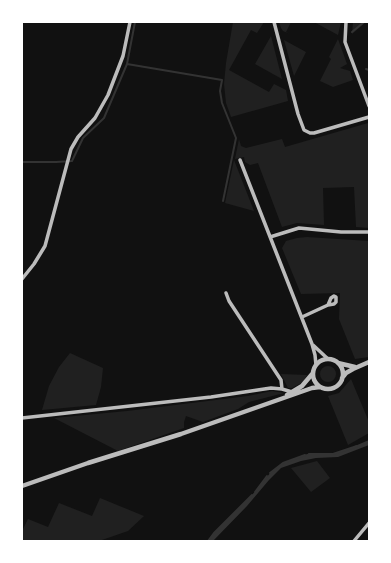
<!DOCTYPE html>
<html>
<head>
<meta charset="utf-8">
<style>
	body { margin:0 }
	#map { position:relative; width:391px; height:563px; overflow:hidden; background:#111; font-family:"IBM Plex Sans",sans-serif }
	canvas { display:block }
	.frame { position:absolute; inset:0; border:23px solid #fff; pointer-events:none }
</style>
</head>
<body>
<div id="map">
<canvas width="391" height="563"></canvas>
<div class="frame"></div>
</div>
<script>
const context = document.querySelector('canvas').getContext('2d');
context.lineJoin = 'round';
function fill(path, color) {
  context.fillStyle = color;
  context.fill(path, 'evenodd');
}
function shape(rows) {
  const path = new Path2D();
  for (const r of rows) {
    if (r.length === 3) {
      path.moveTo(r[0] + r[2], r[1]);
      path.arc(r[0], r[1], r[2], 0, 2 * Math.PI);
      continue;
    }
    path.moveTo(r[0], r[1]);
    for (let i = 2; i < r.length; i += 2) path.lineTo(r[i], r[i + 1]);
  }
  return path;
}
function stroke(path, color, width, dash) {
  context.strokeStyle = color;
  context.lineWidth = width;
  context.lineCap = dash ? 'butt' : 'round';
  context.setLineDash(dash || []);
  context.stroke(path);
}
fill(shape([
	[233,22,264,22,257,33,251,30,229,70,269,92,274,84,286,90,288,101,231,117,226,103,224,84,226,63],
	[279,22,291,22,286,32,290,34,283,31,281,28],
	[314,22,341,22,338,35],
	[353,22,366,22,352,34],
	[271,36,282,79,255,64],
	[338,39,347,64,340,68,350,71,353,80,333,87,320,81,331,59,329,57],
	[284,40,306,52,294,76],
	[368,123,369,126,369,228,356,227,354,187,323,188,324,225,297,223,282,227,258,163,250,165,245,162,244,157,235,159,239,139,241,146,246,148,282,139,285,147],
	[234,160,254,211,225,203],
	[307,237,369,241,369,357,355,359,339,319,340,293,301,294,282,248,286,241,297,238],
	[70,353,103,368,101,387,96,405,42,410,49,386,59,367],
	[328,374,8],
	[281,374,307,375,305,379,303,382,292,388,288,388],
	[351,379,369,422,369,433,348,445,328,396,339,393],
	[272,391,284,393,249,402,238,409,203,422,186,416,184,422,184,428,118,451,54,418,127,411,248,396],
	[317,461,330,478,311,492,291,468],
	[100,498,144,516,128,531,99,541,22,541,22,531,28,519,48,527,59,503,92,516]
]), '#202020');
fill(shape([
	[369,440,369,445,338,457,316,458,301,461,281,468,269,480,247,506,213,541,208,541,214,533,252,495,271,472,283,463,310,453,333,454,343,451]
]), '#333');
stroke(shape([
	[352,32,364,22],
	[127,64,222,80,220,91,222,103,236,138,223,201],
	[366,69,369,70],
	[22,162,56,162,72,161,83,138,104,118,127,64,135,22],
	[309,454,333,454,357,446],
	[270,473,283,463,305,455],
	[255,492,267,476],
	[208,541,214,533,252,495]
]), '#333', 2);
stroke(shape([
	[274,22,298,114,304,130,310,133,314,133,369,117],
	[346,22,345,42,369,106],
	[240,160,312,344,315,355,316,365],
	[270,237,299,228,341,232,369,232],
	[22,279,34,264,45,246,71,149,78,137,95,118,108,95,123,56,130,22],
	[226,293,229,301,281,380,282,389],
	[302,317,328,305,334,304,336,302,336,297,334,296,331,298,328,305],
	[313,345,328,359],
	[22,418,211,397,271,388,282,389,292,392],
	[354,541,369,523]
]), '#bcbcbc', 3.5);
stroke(shape([
	[328,374,15],
	[338,363,355,367],
	[342,378,346,373,353,369,369,362],
	[287,395,302,386,313,373],
	[22,486,88,463,181,434,312,388,320,387]
]), '#bcbcbc', 4.5);
</script>
</body>
</html>
